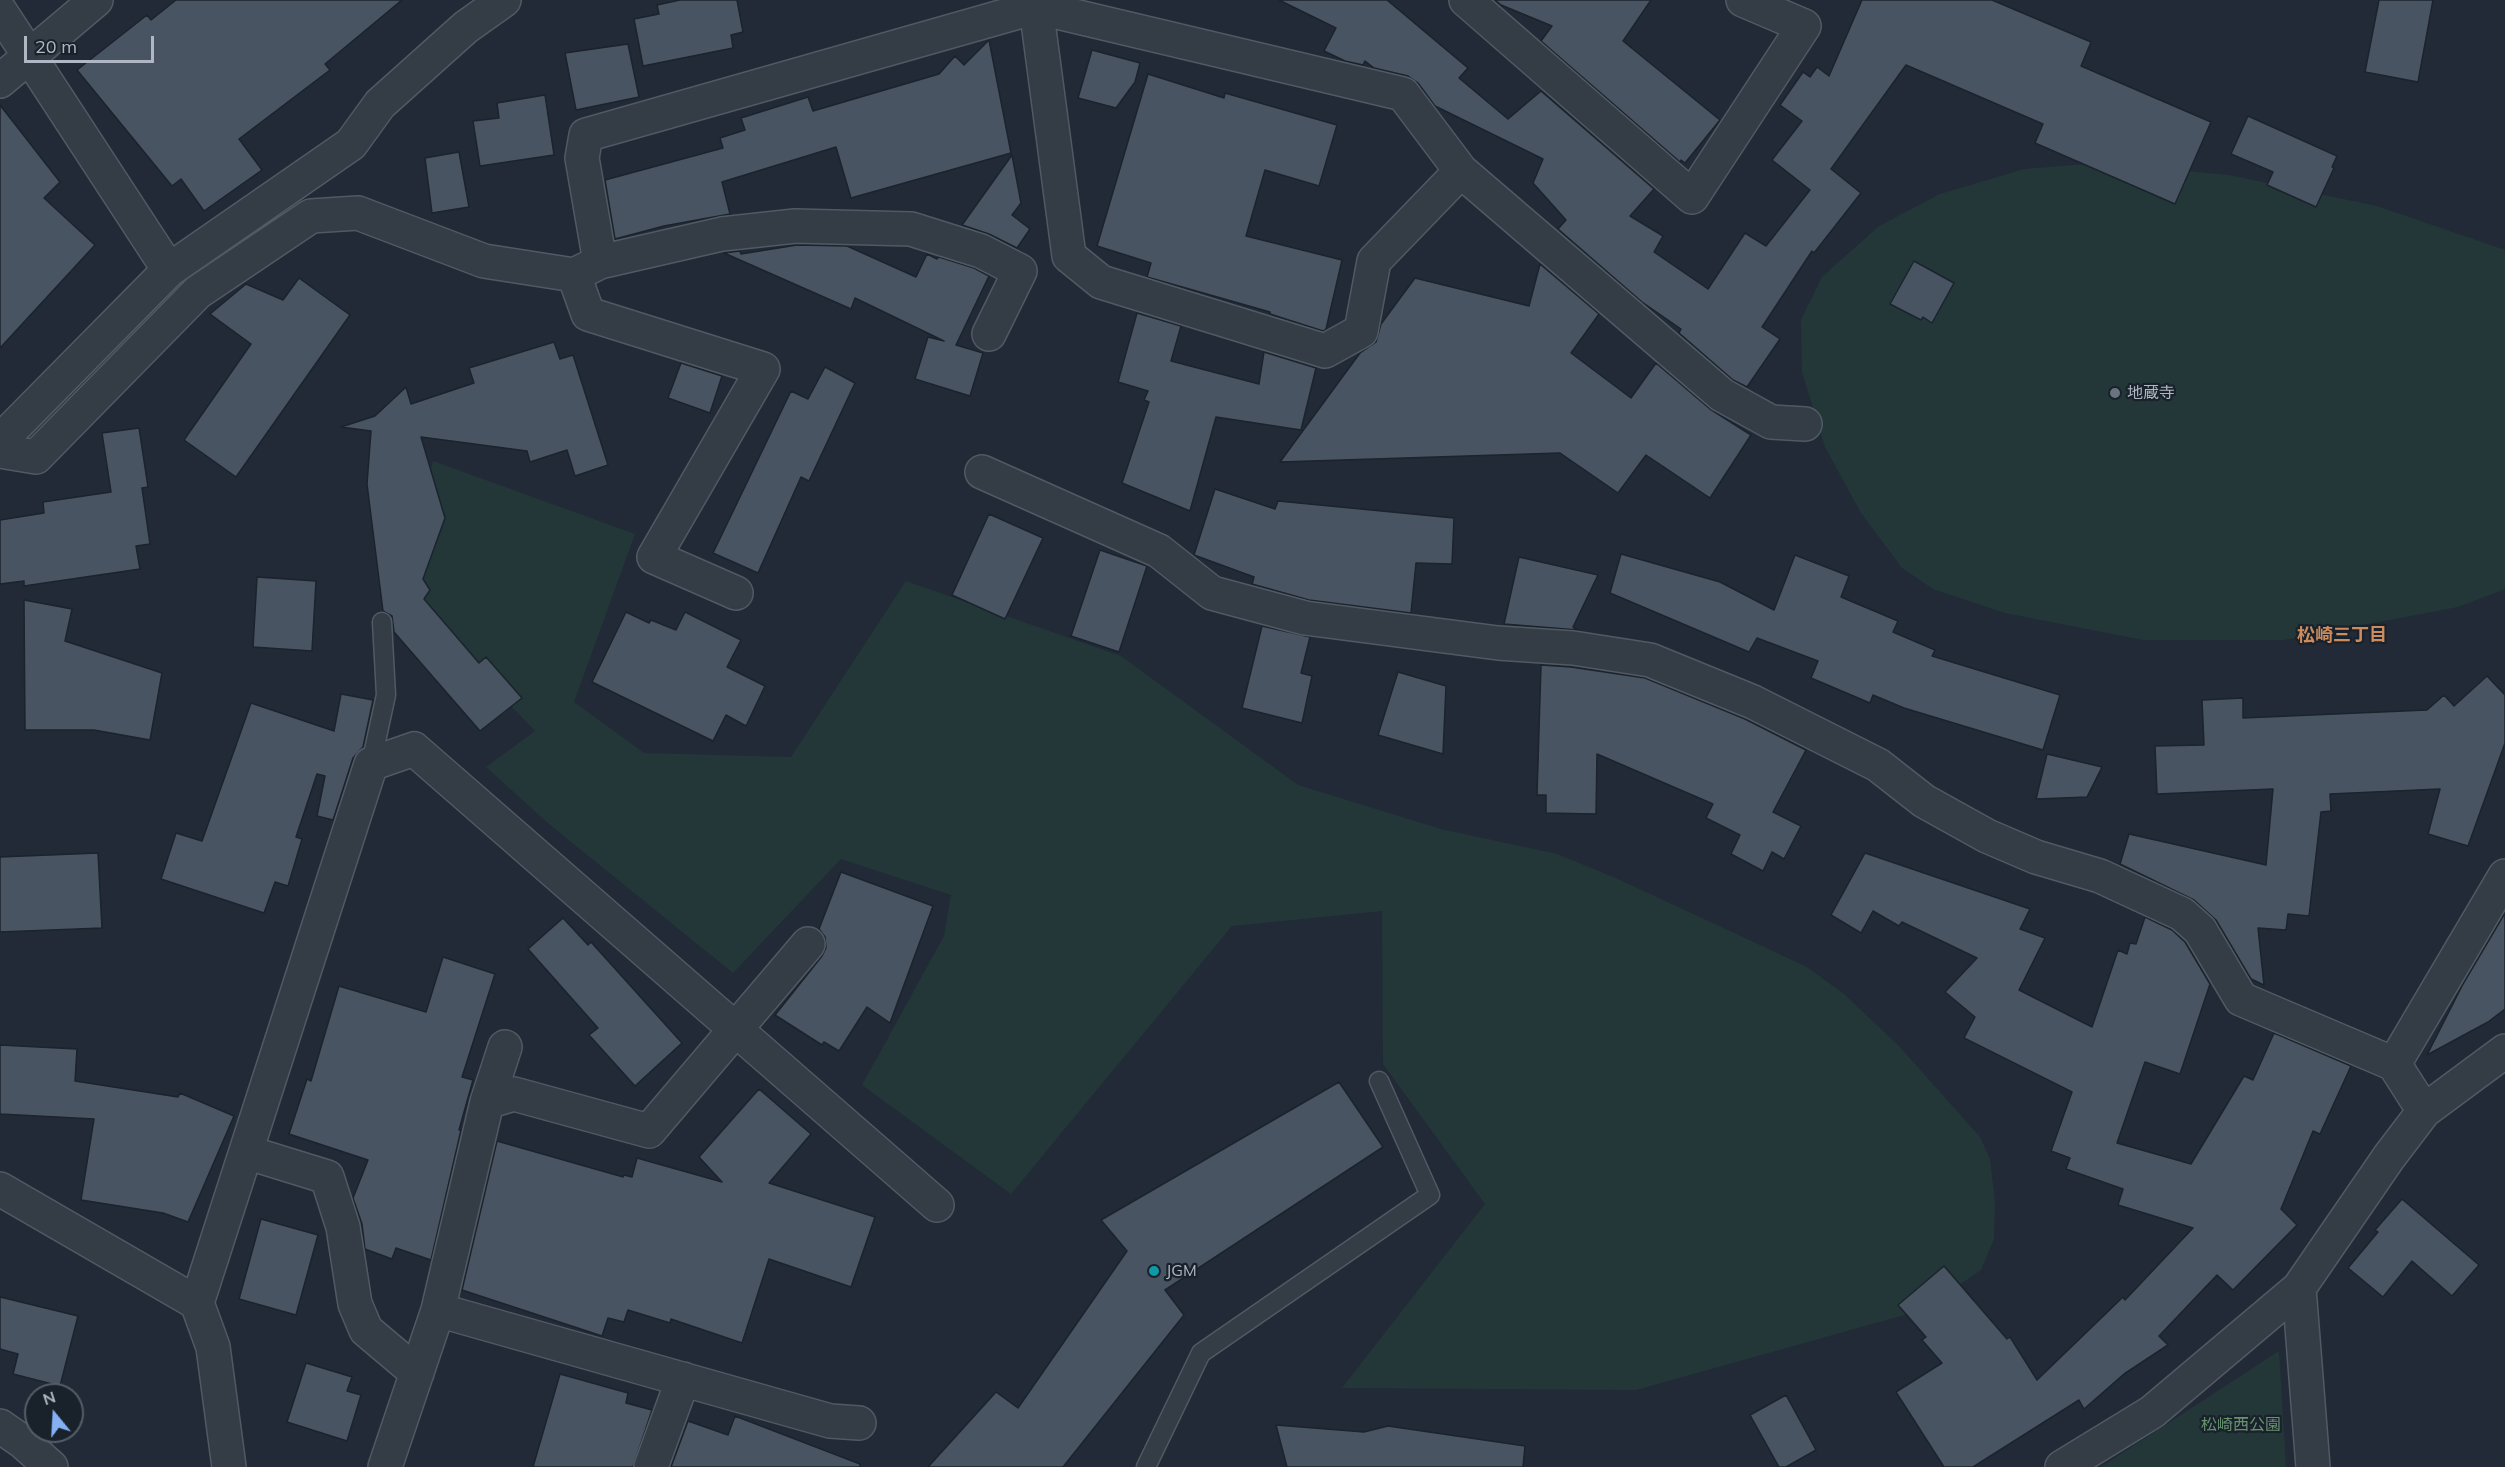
<!DOCTYPE html>
<html>
<head>
<meta charset="utf-8">
<style>
	body { margin:0 }
	#map { position:relative; width:2505px; height:1467px; overflow:hidden; background:#212a36; font-family:Mulish,sans-serif }
	canvas { display:block }
	.north { position:absolute; left:24px; top:1383px; width:60px; height:60px; box-sizing:border-box; background:#19212b; border:2px solid #555d68; border-radius:50%; rotate:342deg; font-size:16px; font-weight:700; line-height:24px; text-align:center; color:#aeb7c3 }
	.north::after { content:''; display:block; margin:auto; width:21px; height:27px; background:#83b1f3; clip-path:polygon(50% 0,100% 100%,50% 72%,0 100%) }
	.scale { position:absolute; left:24px; top:36px; width:130px; height:27px; box-sizing:border-box; border:3px solid #aeb7c3; border-top:0; padding-left:8px; font-size:18px; line-height:21px; white-space:nowrap; color:#aeb7c3; -webkit-text-stroke:4px #19212b; paint-order:stroke }
</style>
</head>
<body>
<div id="map">
<canvas width="2505" height="1467"></canvas>
<div class="north">N</div>
<div class="scale">20 m</div>
</div>
<script>
const context = document.querySelector('canvas').getContext('2d');
context.lineJoin = 'round';
function fill(path, color) {
  context.fillStyle = color;
  context.fill(path, 'evenodd');
}
function shape(rows) {
  const path = new Path2D();
  for (const r of rows) {
    path.moveTo(r[0], r[1]);
    for (let i = 2; i < r.length; i += 2) path.lineTo(r[i], r[i + 1]);
  }
  return path;
}
function stroke(path, color, width, dash) {
  context.strokeStyle = color;
  context.lineWidth = width;
  context.lineCap = dash ? 'butt' : 'round';
  context.setLineDash(dash || []);
  context.stroke(path);
}
function write(font, color, halo, rows, align = 'center') {
  context.font = font + ' Mulish,"Noto Sans JP",sans-serif';
  context.lineWidth = 4.5;
  context.setLineDash([]);
  context.textBaseline = 'middle';
  context.strokeStyle = halo;
  context.fillStyle = color;
  for (const [text, x, y, turn = 0] of rows) {
    context.save();
    context.translate(x, y);
    context.rotate((+turn || 0) * Math.PI / 180);
    context.textAlign = isNaN(turn) ? turn : align;
    if (halo) context.strokeText(text, 0, 0);
    context.fillText(text, 0, 0);
    context.restore();
  }
}
fill(shape([
	[2100,163,2229,175,2377,206,2505,250,2505,589,2458,607,2284,640,2143,640,2005,613,1933,589,1902,568,1861,513,1825,447,1802,372,1801,320,1822,277,1879,226,1940,194,2024,169],
	[433,461,635,534,574,702,644,753,791,757,906,581,1121,656,1298,785,1441,829,1557,854,1618,879,1807,967,1844,994,1899,1046,1980,1137,1990,1159,1995,1201,1994,1239,1981,1270,1955,1288,1908,1314,1636,1390,1342,1388,1485,1204,1383,1064,1382,911,1232,926,1011,1194,862,1085,944,936,951,895,841,859,733,973,549,824,486,767,535,731,396,586],
	[2279,1351,2286,1467,2101,1467]
]), '#233738');
const building = shape([
	[176,0,402,0,325,64,330,70,239,139,262,170,204,211,181,179,172,186,77,70,147,15,151,20,176,0],
	[680,0,737,0,743,32,731,35,733,48,643,66,634,19,659,14,657,5,680,0],
	[1279,0,1387,0,1468,68,1459,78,1508,119,1541,91,1654,189,1630,216,1663,236,1654,252,1708,289,1745,233,1766,246,1810,190,1772,160,1802,121,1780,105,1803,72,1810,77,1817,67,1829,76,1862,0,1992,0,2091,42,2081,66,2211,122,2175,204,2035,143,2043,124,1906,65,1831,169,1861,193,1814,253,1812,251,1762,327,1780,339,1747,387,1733,380,1679,333,1681,329,1642,302,1558,229,1566,220,1533,183,1543,159,1435,106,1418,83,1408,76,1374,68,1365,61,1363,65,1345,61,1324,51,1336,28,1279,0],
	[1495,0,1651,0,1623,41,1720,120,1685,163,1681,160,1680,162,1541,41,1552,26,1501,5,1495,0],
	[2379,0,2433,0,2418,82,2365,72,2379,0],
	[989,40,1011,153,851,198,836,147,722,182,730,214,664,226,615,239,605,180,723,148,720,138,745,130,741,118,808,97,813,111,939,74,955,56,964,65,989,40],
	[628,44,639,97,576,110,565,53,628,44],
	[1092,50,1140,63,1135,82,1116,108,1078,98,1092,50],
	[1148,74,1224,98,1225,93,1337,125,1319,186,1265,170,1246,236,1342,260,1326,329,1323,331,1270,314,1270,312,1147,277,1151,263,1097,246,1148,74],
	[545,95,554,155,480,166,473,121,499,118,497,103,545,95],
	[0,105,60,182,44,198,95,245,0,348,0,105],
	[2248,116,2337,156,2332,167,2334,168,2316,207,2267,185,2273,172,2231,154,2248,116],
	[459,152,469,207,432,213,425,158,459,152],
	[1012,155,1021,203,1012,215,1030,229,1017,248,989,234,962,225,1012,155],
	[797,245,847,246,916,277,927,254,937,259,939,257,974,268,989,276,956,345,983,353,970,396,915,379,928,337,944,341,855,298,851,309,724,253,740,251,741,254,797,245],
	[1914,261,1954,283,1932,323,1923,317,1921,320,1890,304,1914,261],
	[1540,264,1599,314,1571,353,1631,398,1656,363,1710,409,1751,435,1710,498,1646,455,1618,493,1560,453,1280,462,1360,353,1376,342,1381,324,1415,278,1529,306,1540,264],
	[299,278,350,315,236,477,184,440,251,344,210,314,246,284,283,300,299,278],
	[1137,313,1181,326,1171,361,1259,384,1264,352,1316,368,1301,430,1216,417,1190,511,1122,483,1149,402,1144,400,1148,391,1118,382,1137,313],
	[554,342,560,359,573,355,608,465,575,476,567,450,530,462,527,451,421,437,445,518,423,579,430,590,424,599,479,663,486,657,522,698,480,731,394,632,392,616,383,611,367,484,371,431,341,427,375,416,406,387,411,404,474,383,469,368,554,342],
	[681,363,722,376,710,413,668,398,681,363],
	[825,367,855,383,809,481,801,477,758,573,713,553,791,391,808,399,825,367],
	[139,428,148,487,142,488,150,544,136,546,140,569,24,586,24,581,0,584,0,520,44,513,43,502,111,492,102,433,139,428],
	[1215,489,1275,509,1278,501,1454,518,1452,564,1416,563,1411,613,1309,600,1252,584,1254,577,1194,555,1215,489],
	[989,514,1043,538,1005,619,952,595,989,514],
	[1100,550,1147,566,1119,652,1071,636,1100,550],
	[1621,554,1720,582,1774,610,1795,555,1849,576,1841,597,1898,621,1893,632,1935,650,1932,656,2060,695,2043,750,1904,708,1873,695,1870,703,1811,678,1818,661,1757,638,1749,652,1610,593,1621,554],
	[1519,557,1598,575,1573,627,1578,630,1504,624,1519,557],
	[257,577,316,581,312,651,253,647,257,577],
	[24,600,72,609,65,641,162,673,150,740,94,730,25,730,24,600],
	[626,612,649,623,651,620,676,630,685,612,741,640,727,667,765,686,746,726,726,715,713,741,592,682,626,612],
	[1262,626,1310,637,1301,673,1312,676,1302,723,1242,708,1262,626],
	[1541,665,1571,667,1645,678,1745,719,1806,750,1773,812,1801,826,1784,859,1772,852,1763,871,1731,854,1740,835,1706,818,1713,804,1597,754,1596,814,1546,813,1546,795,1537,795,1541,665],
	[1398,672,1446,686,1443,754,1378,735,1398,672],
	[2487,676,2505,695,2505,743,2468,846,2428,834,2440,789,2330,794,2331,811,2321,812,2309,916,2288,914,2286,930,2258,928,2264,985,2251,979,2216,920,2194,900,2120,864,2129,834,2266,865,2273,789,2157,794,2155,746,2204,745,2202,700,2243,698,2243,718,2427,710,2444,695,2454,706,2487,676],
	[341,694,373,700,363,747,353,758,333,820,317,816,325,776,317,774,296,837,302,839,288,886,275,882,264,913,161,879,176,833,202,841,251,703,334,731,341,694],
	[2047,754,2102,767,2087,797,2036,799,2047,754],
	[98,853,102,928,0,932,0,857,98,853],
	[1865,853,2030,909,2020,929,2045,938,2019,990,2092,1027,2118,950,2127,954,2130,943,2136,944,2145,917,2172,930,2185,942,2210,984,2180,1074,2145,1062,2117,1143,2191,1164,2244,1076,2253,1080,2274,1033,2351,1066,2320,1134,2313,1131,2281,1209,2297,1225,2233,1290,2217,1275,2159,1336,2168,1345,2124,1374,2084,1409,2079,1400,1973,1467,1944,1467,1896,1392,1942,1363,1922,1340,1926,1337,1898,1305,1944,1266,2007,1339,2010,1337,2037,1380,2123,1297,2125,1300,2193,1228,2118,1205,2123,1189,2066,1169,2070,1158,2051,1151,2072,1092,1964,1038,1975,1017,1945,992,1977,958,1902,922,1899,926,1873,911,1861,933,1831,915,1865,853],
	[841,872,933,906,890,1023,867,1007,839,1051,824,1042,822,1045,775,1015,822,956,826,948,825,937,819,929,841,872],
	[2505,913,2505,1009,2488,1022,2427,1055,2463,984,2505,913],
	[563,918,588,945,591,942,682,1043,635,1086,589,1035,598,1028,528,949,563,918],
	[443,957,495,974,462,1077,473,1080,459,1130,461,1130,431,1260,396,1248,392,1259,365,1249,362,1224,353,1198,368,1160,289,1134,307,1079,311,1081,339,986,426,1012,443,957],
	[0,1045,77,1049,75,1081,178,1097,180,1093,234,1116,188,1222,163,1213,81,1200,94,1119,0,1114,0,1045],
	[1339,1082,1383,1147,1165,1290,1184,1315,1063,1467,928,1467,996,1392,1018,1408,1127,1251,1101,1220,1339,1082],
	[759,1089,811,1134,769,1183,875,1217,851,1287,769,1259,742,1343,671,1319,670,1323,628,1310,624,1322,608,1318,602,1336,462,1290,497,1141,623,1177,624,1175,632,1177,637,1158,722,1182,699,1157,759,1089],
	[2402,1199,2479,1265,2452,1296,2412,1261,2383,1297,2348,1268,2378,1232,2375,1230,2402,1199],
	[261,1219,318,1235,296,1315,239,1299,261,1219],
	[0,1297,78,1316,60,1386,13,1374,18,1354,0,1349,0,1297],
	[306,1363,352,1377,347,1391,361,1395,347,1441,287,1422,306,1363],
	[560,1374,628,1393,626,1403,652,1410,633,1467,533,1467,560,1374],
	[1786,1395,1816,1450,1786,1467,1779,1467,1750,1415,1786,1395],
	[735,1416,860,1464,860,1467,671,1467,688,1421,728,1435,735,1416],
	[1276,1425,1364,1432,1388,1426,1525,1446,1523,1467,1287,1467,1276,1425]
]);
fill(building, '#495462');
stroke(building, '#1b232d', 1.5);
const lane = shape([
	[371,764,386,695,382,622],
	[1146,1467,1201,1353,1430,1195,1379,1081]
]);
const street = shape([
	[1466,0,1692,197,1804,26,1743,0],
	[1036,7,1069,256,1101,282,1325,351,1361,331,1374,261,1461,171],
	[0,11,169,270],
	[0,81,96,0],
	[600,262,722,234,795,226,911,229,981,251,1020,271,989,334],
	[574,275,588,314,763,369,654,557,736,593],
	[0,441,169,270,351,144,380,104,466,27,504,0],
	[0,451,36,457,198,292,311,216,358,213,484,261,574,275,600,262,582,158,586,135,1036,7,1403,94,1461,171,1722,395,1771,422,1805,424],
	[982,472,1159,551,1212,593,1305,618,1498,643,1573,648,1650,660,1753,702,1878,765,1924,801,1987,836,2036,857,2100,876,2182,914,2200,930,2241,999,2394,1064],
	[487,1102,514,1094,649,1131,808,944],
	[2424,1111,2394,1064,2505,876],
	[246,1152,327,1177,343,1227,355,1304,366,1330,417,1373],
	[0,1189,197,1303],
	[2299,1288,2313,1467],
	[438,1310,830,1421,859,1423],
	[0,1426,23,1442,51,1467],
	[229,1467,213,1347,197,1303,371,764,414,749,937,1205],
	[385,1467,438,1310,487,1102,505,1047],
	[651,1467,683,1379],
	[2062,1467,2152,1412,2299,1288,2389,1157,2424,1111,2505,1051]
]);
stroke(lane, '#515a64', 21);
stroke(street, '#515a64', 36);
stroke(lane, '#343c46', 18);
stroke(street, '#343c46', 33);
for (const [x, y, r, color] of [
	[2115,393,6,"#6b7280"],
	[1154,1271,6,"#0f9aa8"]
]) {
  const dot = new Path2D();
  dot.arc(x, y, r, 0, 2 * Math.PI);
  context.fillStyle = color;
  context.fill(dot);
  stroke(dot, '#19212b', 2);
}
write('16px', '#aeb7c3', '#19212b', [
	["地蔵寺",2127,393],
	["JGM",1166,1271]
], 'left');
write('16px', '#679270', '#19212b', [
	["松崎西公園",2241,1425]
]);
write('bold 18px', '#ce8c5e', '#19212b', [
	["松崎三丁目",2342,636]
]);
</script>
</body>
</html>
